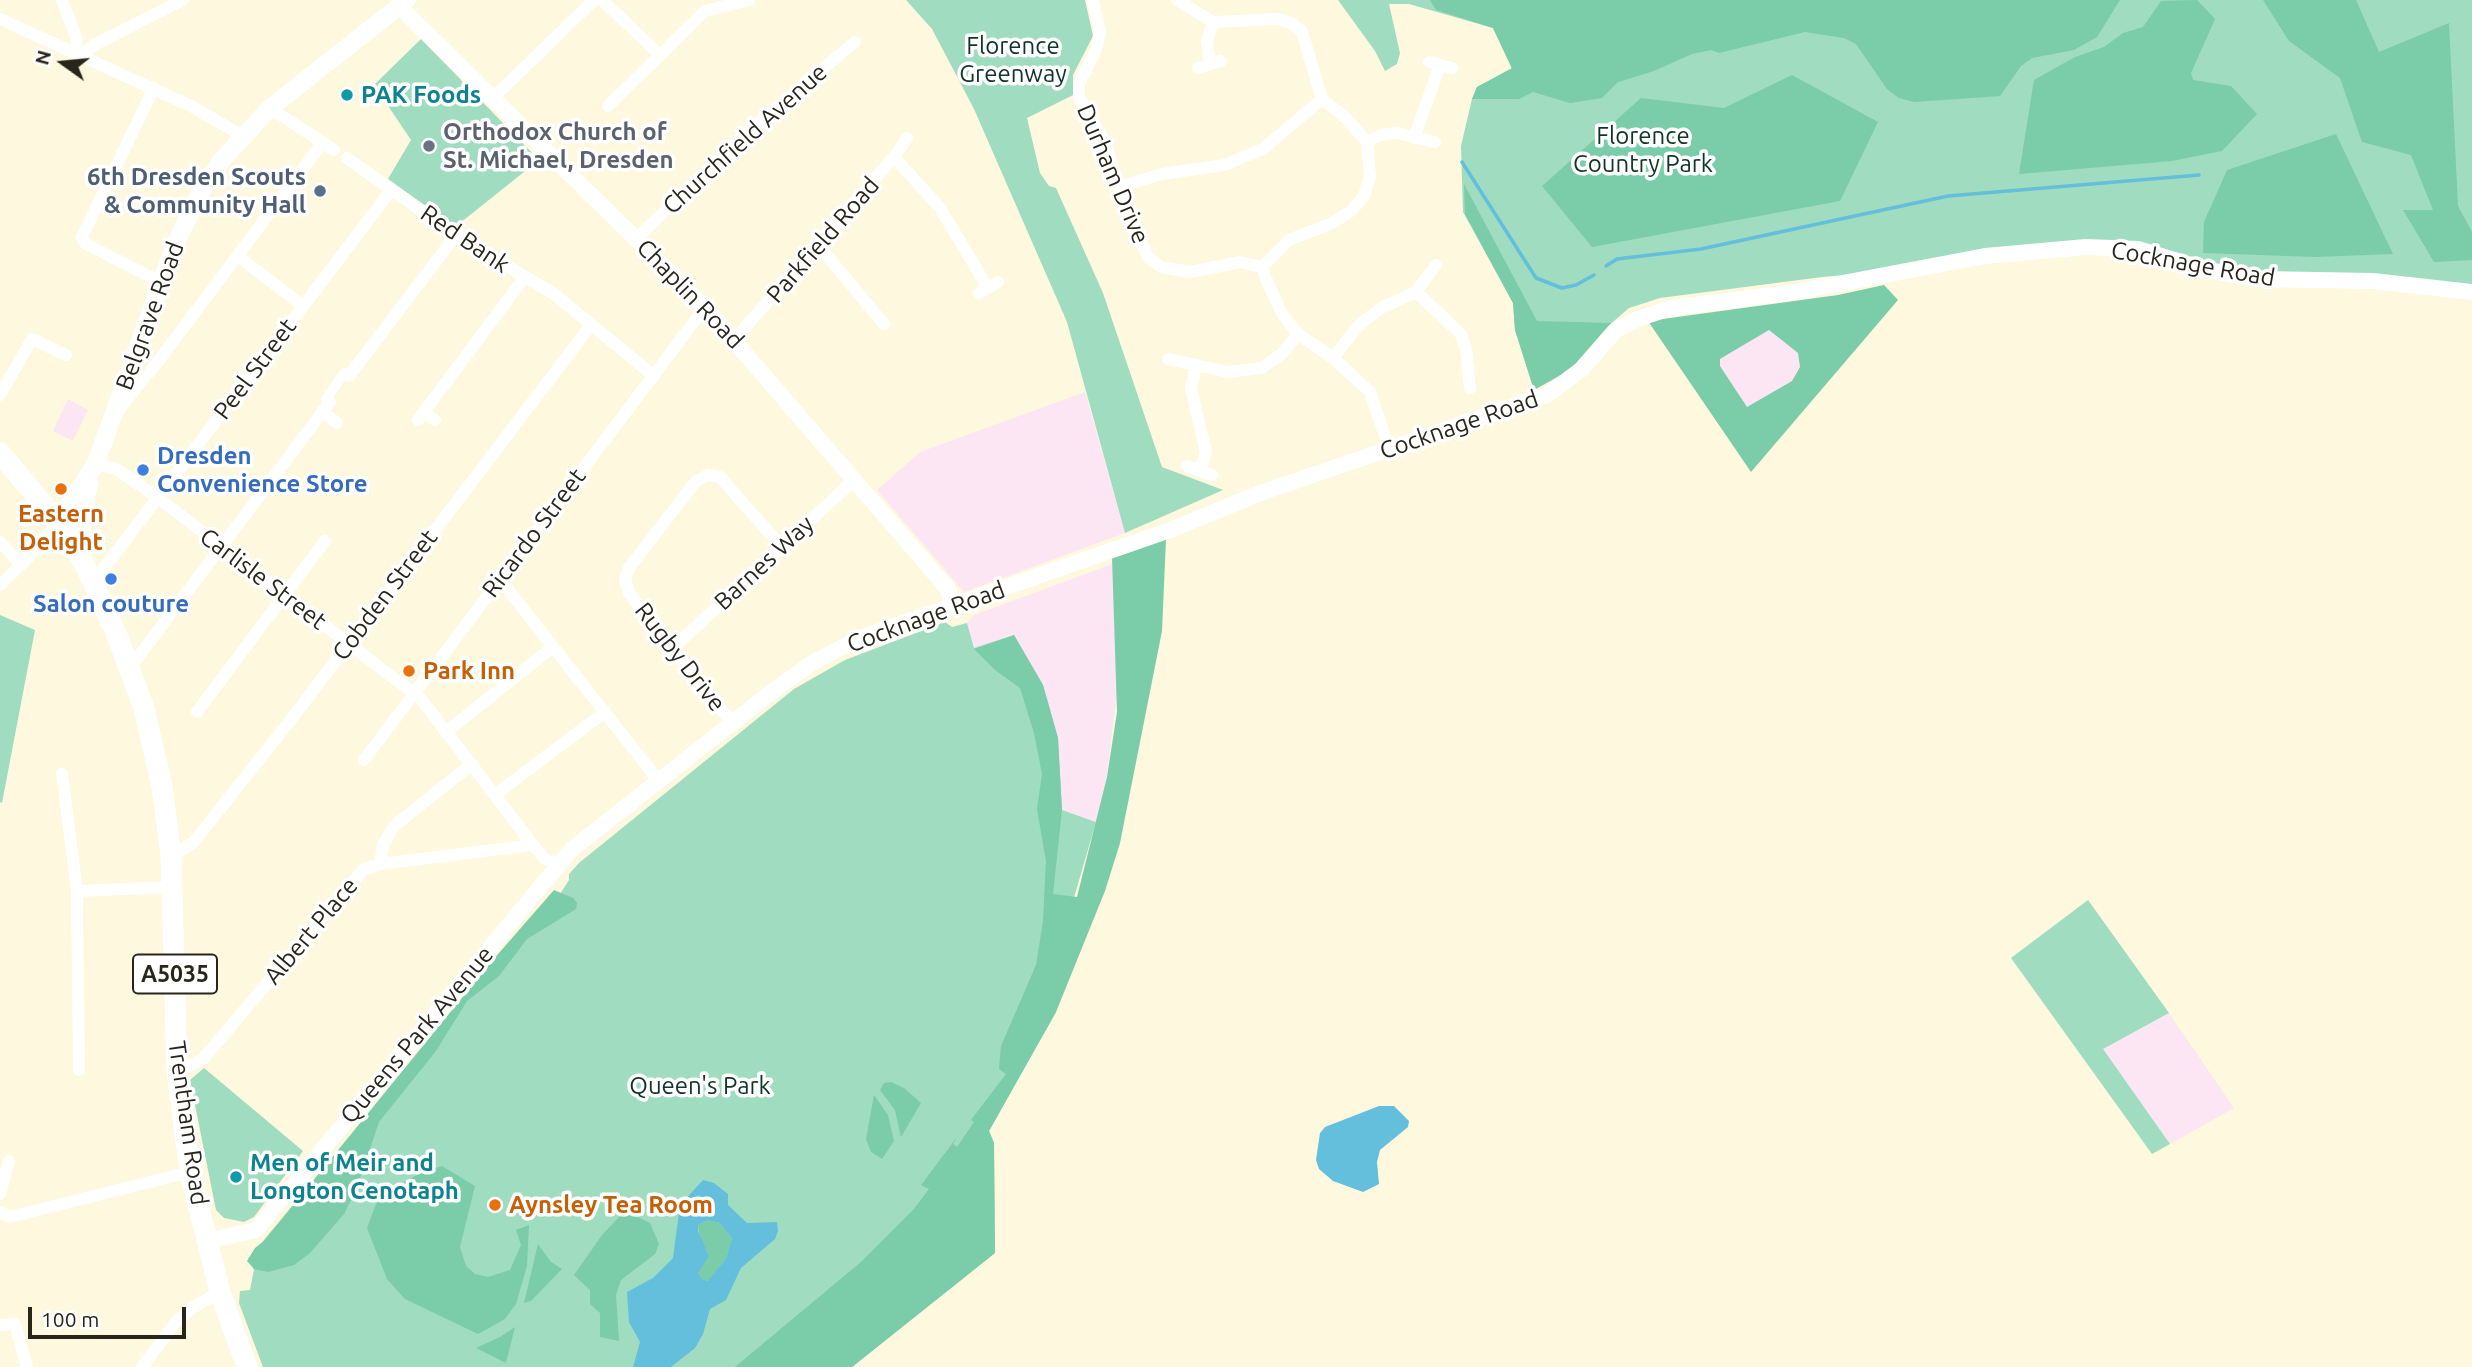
<!DOCTYPE html>
<html>
<head>
<meta charset="utf-8">
<style>
	body { margin:0 }
	#map { position:relative; width:2472px; height:1367px; overflow:hidden; background:#fef8de; font-family:Ubuntu,sans-serif }
	canvas { display:block }
	.north { position:absolute; left:28px; top:28px; width:70px; height:70px; -webkit-text-stroke:5px #fff; paint-order:stroke; rotate:285deg; font-size:19px; font-weight:700; line-height:28px; text-align:center; color:#28251a }
	.north::after { content:''; display:block; margin:auto; width:24px; height:32px; background:#28251a; clip-path:polygon(50% 0,100% 100%,50% 72%,0 100%) }
	.scale { position:absolute; left:28px; top:1307px; width:158px; height:32px; box-sizing:border-box; border:4px solid #28251a; border-top:0; padding-left:9px; font-size:21px; line-height:24px; white-space:nowrap; color:#28251a; -webkit-text-stroke:5px #fff; paint-order:stroke }
</style>
</head>
<body>
<div id="map">
<canvas width="2472" height="1367"></canvas>
<div class="north">N</div>
<div class="scale">100 m</div>
</div>
<script>
const context = document.querySelector('canvas').getContext('2d');
context.lineJoin = 'round';
function fill(path, color) {
  context.fillStyle = color;
  context.fill(path, 'evenodd');
}
function shape(rows) {
  const path = new Path2D();
  for (const r of rows) {
    path.moveTo(r[0], r[1]);
    for (let i = 2; i < r.length; i += 2) path.lineTo(r[i], r[i + 1]);
  }
  return path;
}
function stroke(path, color, width, dash) {
  context.strokeStyle = color;
  context.lineWidth = width;
  context.lineCap = dash ? 'butt' : 'round';
  context.setLineDash(dash || []);
  context.stroke(path);
}
function write(font, color, halo, rows, align = 'center') {
  context.font = font + ' Ubuntu,sans-serif';
  context.lineWidth = 7;
  context.setLineDash([]);
  context.textBaseline = 'middle';
  context.strokeStyle = halo;
  context.fillStyle = color;
  for (const [text, x, y, turn = 0] of rows) {
    context.save();
    context.translate(x, y);
    context.rotate((+turn || 0) * Math.PI / 180);
    context.textAlign = isNaN(turn) ? turn : align;
    if (halo) context.strokeText(text, 0, 0);
    context.fillText(text, 0, 0);
    context.restore();
  }
}
fill(shape([
	[1769,330,1798,353,1800,367,1792,381,1747,408,1720,366,1720,359],
	[1085,392,1125,533,964,592,877,490,920,452],
	[68,399,88,410,73,441,53,431],
	[1118,562,1121,656,1107,777,1096,822,1062,810,1058,738,1014,635,974,649,967,623,974,615],
	[2169,1013,2234,1108,2170,1144,2102,1049]
]), '#fce6f4');
fill(shape([
	[906,0,1085,0,1093,36,1073,75,1073,95,1027,118,1040,173,1049,186,1056,188,1103,293,1162,467,1223,490,1125,533,1067,322,974,109,932,29],
	[1338,0,2472,0,2472,287,2261,279,2138,249,1822,277,1660,298,1629,308,1534,390,1515,330,1513,303,1463,212,1461,146,1472,99,1477,87,1512,69,1493,28,1409,4,1389,4,1400,53,1397,64,1385,71,1375,51],
	[421,39,539,160,455,227,388,179,411,140,374,85],
	[0,615,35,630,2,803,0,802],
	[945,622,952,627,967,623,974,648,1014,635,1043,685,1058,738,1062,810,1096,822,1066,925,1056,1012,989,1131,994,1143,995,1253,852,1367,263,1367,239,1303,240,1291,250,1290,254,1269,248,1259,439,1030,560,894,569,880,569,874,579,863,794,689,845,660],
	[2088,900,2169,1013,2103,1049,2170,1144,2152,1154,2011,958],
	[204,1068,303,1151,254,1217,244,1222,224,1218,216,1210,190,1080]
]), '#a0dcbf');
fill(shape([
	[1430,0,2120,0,2097,37,2074,50,2032,58,2021,66,2000,96,1914,102,1899,98,1887,89,1856,44,1844,38,1805,32,1719,53,1711,50,1692,54,1654,71,1618,82,1602,98,1570,103,1533,92,1519,99,1472,99,1477,87,1512,68,1493,28,1436,10],
	[2197,0,2215,19,2191,73,2193,80,2231,86,2257,114,2222,151,2172,161,2019,174,2034,80,2075,57,2104,47,2123,33,2143,27,2161,1],
	[2263,0,2356,0,2379,52,2449,23,2458,206,2472,232,2472,260,2434,262,2403,210,2433,210,2411,155,2362,142,2340,78,2289,41],
	[1792,75,1878,122,1840,201,1592,247,1542,186,1641,98,1724,108],
	[2336,134,2393,254,2315,257,2203,253,2204,222,2227,170],
	[1464,184,1537,321,1611,323,1570,370,1534,390,1515,330,1513,303,1465,214],
	[1884,285,1898,300,1751,472,1648,321,1838,295],
	[1769,330,1798,353,1800,367,1792,381,1747,407,1720,366,1720,359],
	[1166,539,1162,631,1120,843,1105,891,1056,1012,989,1131,994,1143,995,1253,852,1367,735,1367,861,1262,914,1209,929,1189,921,1185,957,1137,953,1144,957,1147,974,1122,971,1120,1006,1074,999,1069,1001,1046,1036,965,1043,921,1046,861,1037,809,1042,774,1034,733,1020,688,995,670,974,649,1014,635,1043,685,1058,738,1062,810,1053,894,1077,897,1107,777,1117,712,1112,557],
	[554,890,573,898,577,903,576,909,527,939,499,976,467,1001,436,1051,379,1122,356,1190,344,1214,310,1253,294,1265,268,1272,254,1269,247,1261,255,1248,264,1241,492,961],
	[891,1082,904,1088,921,1103,901,1137,895,1110,880,1090,884,1083],
	[874,1095,888,1115,894,1141,882,1159,871,1152,866,1139],
	[442,1166,475,1186,460,1247,466,1266,475,1274,488,1277,510,1270,521,1245,516,1230,529,1225,527,1266,516,1304,505,1319,478,1334,405,1299,387,1279,367,1228,376,1204,396,1187,420,1173],
	[625,1211,650,1223,659,1244,655,1254,621,1280,616,1295,619,1341,600,1337,600,1313,590,1304,590,1290,574,1275,602,1235],
	[707,1220,720,1223,732,1238,726,1259,709,1281,702,1279,698,1273,708,1253,700,1239,698,1225],
	[538,1244,551,1262,562,1269,531,1301,524,1303],
	[515,1327,506,1363,476,1348,500,1337]
]), '#7bcca8');
fill(shape([
	[1379,1106,1394,1106,1409,1121,1408,1127,1380,1150,1377,1162,1379,1184,1363,1192,1333,1181,1319,1169,1316,1160,1320,1133,1325,1127],
	[703,1180,714,1183,728,1194,728,1205,747,1223,777,1222,778,1231,775,1239,741,1268,726,1300,710,1309,703,1334,695,1348,671,1367,633,1367,640,1342,629,1322,627,1292,653,1278,673,1258,680,1205],
	[707,1220,720,1223,732,1238,726,1259,708,1281,702,1279,698,1273,709,1256,698,1231,698,1225]
]), '#63bfdb');
stroke(shape([
	[1462,162,1536,278,1562,288,1576,285,1594,275],
	[1606,266,1617,259,1701,249,1948,196,2199,175]
]), '#63bfdb', 3.5);
stroke(shape([
	[330,402,326,399,344,373],
	[120,410,150,372]
]), '#fff', 10);
stroke(shape([
	[62,0,76,37,79,56,96,44,183,0],
	[602,0,659,54],
	[1093,0,1100,32,1096,50,1079,84,1079,97,1105,142,1126,209,1148,257,1161,267,1190,272,1240,262,1262,267,1264,272],
	[1177,0,1213,22,1278,19,1293,24,1302,32,1322,99,1346,118,1367,142,1370,176,1364,196,1351,211,1332,223,1289,240,1262,267],
	[0,19,193,107,243,136],
	[1429,62,1452,68],
	[1210,64,1207,41,1213,22],
	[1198,68,1221,61],
	[154,88,82,237,86,244,161,282],
	[493,98,594,0],
	[608,106,705,11,749,0],
	[270,108,334,150],
	[1414,138,1440,65],
	[1367,142,1381,135,1397,133,1435,142],
	[894,157,940,208,988,288],
	[347,158,456,235,554,294,654,376],
	[1119,187,1162,174,1224,165,1263,149,1322,99],
	[637,238,747,132,855,42],
	[818,245,884,324],
	[239,257,303,306],
	[1264,274,1282,314,1298,334,1333,358,1370,392,1389,448],
	[1416,292,1436,265],
	[979,293,998,282],
	[735,339,894,157,907,138],
	[1333,358,1358,326,1381,308,1416,292,1461,334,1466,350,1470,388],
	[1168,359,1196,365],
	[150,372,323,142],
	[349,376,456,235],
	[0,395,32,339,66,355],
	[322,411,337,423],
	[424,412,435,420],
	[418,420,524,278],
	[96,463,118,470,157,497,421,699,533,845,543,857,556,865],
	[1187,466,1212,475],
	[1200,470,1206,452,1191,389,1196,365,1228,372,1262,368,1282,354,1298,334],
	[0,542,20,564],
	[102,571,392,189],
	[499,578,658,780],
	[0,585,32,554,58,522],
	[673,648,855,479],
	[130,668,330,402],
	[197,712,325,541],
	[732,723,629,593,625,579,629,568,696,481,708,475,720,477,781,546],
	[446,732,553,647],
	[364,760,705,307],
	[62,774,77,891,79,1070],
	[496,794,605,712],
	[171,856,193,843,293,717,591,325],
	[380,864,383,845,394,826,472,764],
	[77,891,174,887],
	[177,1072,203,1059,363,870,380,864,533,845],
	[0,1194,9,1161],
	[0,1212,10,1217,190,1172],
	[0,1325,15,1324,27,1367],
	[142,1367,176,1322,192,1308,220,1292]
]), '#fff', 12);
stroke(shape([
	[399,6,705,307,948,589,954,606],
	[206,1241,256,1230,571,850,773,691,812,663,860,638,1170,530,1263,492,1547,395,1582,369,1616,330,1637,319,1671,308,1790,293,1985,256,2086,247,2138,249,2207,270,2261,279,2373,281,2472,292]
]), '#fff', 16);
stroke(shape([
	[58,522,96,463,174,247,198,197,221,161,270,108,407,0],
	[83,560,81,520,89,484]
]), '#fff', 18);
stroke(shape([
	[0,453,58,522,83,561,116,633,144,708,162,787,171,856,177,1072,190,1172,220,1292,247,1367]
]), '#fff', 21);
for (const [x, y, r, color] of [
	[347,95,7,"#0f9aa8"],
	[429,146,7,"#6b7280"],
	[320,191,7,"#5c6f8a"],
	[143,470,7,"#3f7fe0"],
	[61,489,7,"#e8710a"],
	[111,579,7,"#3f7fe0"],
	[409,671,7,"#e8710a"],
	[236,1177,7,"#0f9aa8"],
	[495,1205,7,"#e8710a"]
]) {
  const dot = new Path2D();
  dot.arc(x, y, r, 0, 2 * Math.PI);
  context.fillStyle = color;
  context.fill(dot);
  stroke(dot, '#fff', 2.5);
}
for (const [x, y, w] of [
	[175,974,84]
]) {
  const box = new Path2D();
  box.roundRect(x - w / 2, y - 19.5, w, 39, 5);
  context.fillStyle = '#fff';
  context.fill(box);
  stroke(box, '#28251a', 2);
}
write('bold 23px', '#28251a', null, [
	["A5035",175,974]
]);
write('24px', '#103526', '#fff', [
	["Florence",1013,46],
	["Greenway",1013,74],
	["Florence",1643,136],
	["Country Park",1643,164],
	["Queen's Park",700,1086]
]);
write('bold 24px', '#0d838f', '#fff', [
	["PAK Foods",361,95],
	["Men of Meir and",250,1163],
	["Longton Cenotaph",250,1191]
], 'left');
write('bold 24px', '#5b616d', '#fff', [
	["Orthodox Church of",443,132],
	["St. Michael, Dresden",443,160]
], 'left');
write('24px', '#28251a', '#fff', [
	["Churchfield Avenue",745,139,-42],
	["Durham Drive",1113,174,67],
	["Red Bank",465,239,34],
	["Parkfield Road",823,240,-49],
	["Cocknage Road",2193,264,10],
	["Chaplin Road",690,294,46],
	["Belgrave Road",150,316,-70],
	["Peel Street",255,369,-53],
	["Cocknage Road",1459,425,-19],
	["Ricardo Street",534,533,-53],
	["Barnes Way",764,563,-43],
	["Carlisle Street",263,579,37],
	["Cobden Street",385,595,-53],
	["Cocknage Road",926,617,-20],
	["Rugby Drive",680,657,52],
	["Albert Place",311,931,-50],
	["Queens Park Avenue",417,1035,-50],
	["Trentham Road",188,1123,82]
]);
write('bold 24px', '#4e5e75', '#fff', [
	["6th Dresden Scouts",306,177],
	["& Community Hall",306,205]
], 'right');
write('bold 24px', '#366cbe', '#fff', [
	["Dresden",157,456],
	["Convenience Store",157,484],
	["Salon couture",111,604,"center"]
], 'left');
write('bold 24px', '#c56008', '#fff', [
	["Eastern",61,514,"center"],
	["Delight",61,542,"center"],
	["Park Inn",423,671],
	["Aynsley Tea Room",509,1205]
], 'left');
</script>
</body>
</html>
